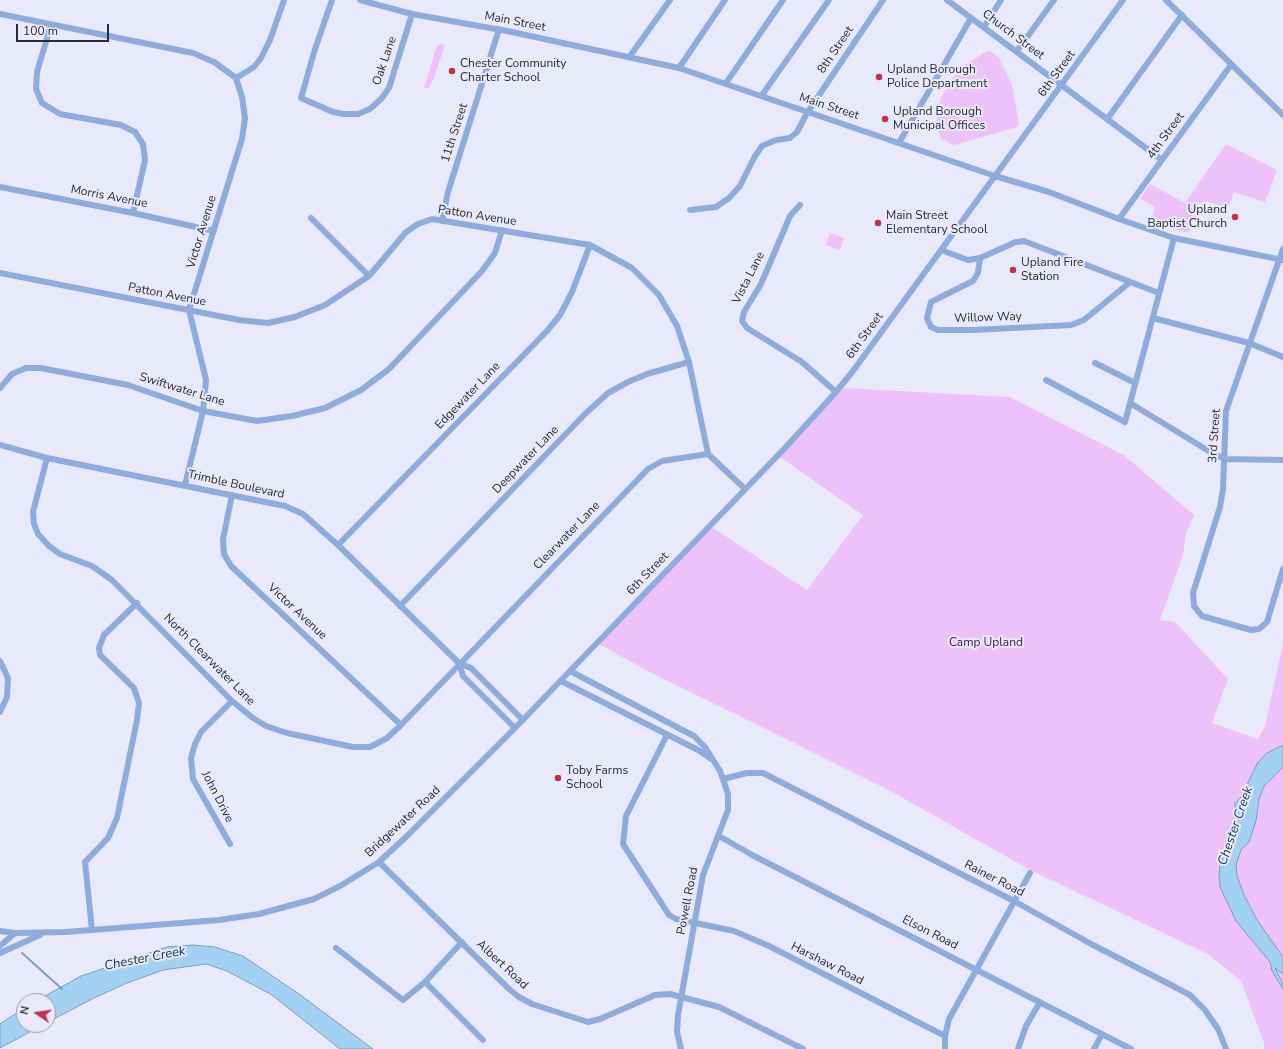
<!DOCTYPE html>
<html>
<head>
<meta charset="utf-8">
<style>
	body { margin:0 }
	#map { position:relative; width:1283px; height:1049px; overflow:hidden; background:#e8eafb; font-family:"Nunito Sans",sans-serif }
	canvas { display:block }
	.north { position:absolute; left:16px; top:993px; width:40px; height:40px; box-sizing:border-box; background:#e8eafb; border:1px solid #9c9dab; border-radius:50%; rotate:283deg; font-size:11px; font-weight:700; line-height:16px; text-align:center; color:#292a34 }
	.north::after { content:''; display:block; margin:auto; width:14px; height:18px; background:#c13047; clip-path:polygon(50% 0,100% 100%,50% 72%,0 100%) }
	.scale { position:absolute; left:16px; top:24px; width:93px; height:18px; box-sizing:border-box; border:2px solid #292a34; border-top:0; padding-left:5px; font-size:12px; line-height:14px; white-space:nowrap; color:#292a34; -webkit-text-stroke:3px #e8eafb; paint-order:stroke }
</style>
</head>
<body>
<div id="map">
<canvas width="1283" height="1049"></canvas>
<div class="north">N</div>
<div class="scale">100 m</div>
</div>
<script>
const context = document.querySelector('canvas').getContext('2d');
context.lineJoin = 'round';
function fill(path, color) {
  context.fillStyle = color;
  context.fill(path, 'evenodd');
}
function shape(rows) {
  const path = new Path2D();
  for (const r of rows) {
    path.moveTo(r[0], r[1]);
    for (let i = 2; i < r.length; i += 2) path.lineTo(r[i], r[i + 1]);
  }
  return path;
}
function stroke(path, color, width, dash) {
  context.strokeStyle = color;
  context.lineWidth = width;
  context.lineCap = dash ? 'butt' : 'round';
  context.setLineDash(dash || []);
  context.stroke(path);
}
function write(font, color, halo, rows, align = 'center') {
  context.font = font + ' "Nunito Sans",sans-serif';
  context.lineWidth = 4;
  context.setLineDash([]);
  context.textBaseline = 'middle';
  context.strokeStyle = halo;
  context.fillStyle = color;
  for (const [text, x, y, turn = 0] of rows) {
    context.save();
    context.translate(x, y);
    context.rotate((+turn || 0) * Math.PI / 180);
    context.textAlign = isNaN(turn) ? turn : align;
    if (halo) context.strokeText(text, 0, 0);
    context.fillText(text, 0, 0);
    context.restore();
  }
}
fill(shape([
	[440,44,445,45,434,78,428,89,424,87,437,46],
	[989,50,999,58,1012,85,1019,124,1017,127,954,145,941,139,937,127,937,112,941,98,952,79,966,64],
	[1226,144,1277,170,1265,202,1234,192,1228,208,1206,201,1205,205,1197,202,1188,233,1150,223,1155,207,1140,199,1150,184,1185,203],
	[830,233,844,238,840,250,826,245],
	[844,388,1010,397,1125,456,1194,515,1186,534,1183,555,1160,620,1175,622,1228,679,1212,723,1258,739,1265,726,1283,644,1283,1049,1264,1049,1264,1043,1241,981,1208,954,1032,871,887,789,648,671,597,643,710,526,807,590,863,515,777,455]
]), '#edc2fa');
const water = shape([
	[1283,745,1283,767,1264,786,1259,799,1256,821,1249,842,1241,850,1236,865,1237,876,1244,895,1257,920,1283,957,1283,974,1275,968,1283,984,1283,989,1272,971,1270,962,1236,921,1220,887,1219,874,1220,865,1235,821,1235,803,1241,797,1258,762,1267,753,1283,745],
	[193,945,215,947,243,956,299,994,373,1049,340,1049,272,995,227,971,206,964,163,970,127,983,92,999,48,1022,48,1001,36,1001,81,976,167,947,193,945],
	[24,1008,24,1025,43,1025,0,1048,0,1024,24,1008]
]);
fill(water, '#a1d1f3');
stroke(water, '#7d9fba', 1);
stroke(shape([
	[22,953,62,989]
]), '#7d9fba', 2);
stroke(shape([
	[332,0,315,49,301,98,333,112,344,114,358,114,370,109,382,98,389,88,412,14],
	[360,0,412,14,507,31,679,68,995,176,1049,192,1119,219,1174,238,1283,260],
	[947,0,1162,160],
	[1166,0,1283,115],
	[0,14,193,53,214,62,236,78],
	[51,25,37,72,36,89,42,103,60,114,121,125,135,132,143,144,145,160,133,213],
	[984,27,1001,0],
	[1017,51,1054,0],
	[630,56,670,0],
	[679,68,725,0],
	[726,83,783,0],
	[762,95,829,0],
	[1108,118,1182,15],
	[899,143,971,18],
	[0,187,133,213,214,231],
	[800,205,790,216,761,284,744,312,742,321,747,328,802,362,836,392],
	[690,210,716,207,729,198,740,186,755,156,762,146,776,140,790,138,797,132,807,113,883,0],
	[311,218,369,276],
	[1119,219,1231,65],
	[442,221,448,192,499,29],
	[1283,249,1226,411,1223,489,1220,507,1193,593,1194,606,1202,616,1251,630,1259,629,1267,622,1283,569],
	[941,250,968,260,980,258,1016,242,1024,241,1159,293],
	[980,258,978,273,973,281,931,302,927,318,931,327,938,330,974,330,1071,325,1084,320,1129,283],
	[0,273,239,320,268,323,295,317,325,305,369,276,406,232,418,224,432,219,590,245,632,268,659,295,677,326,689,362,708,454,745,489],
	[1153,318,1249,343,1283,357],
	[1095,363,1135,383],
	[1046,380,1125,422,1174,238],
	[0,388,12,374,26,368,41,368,128,385,203,411,257,421,292,416,325,408,361,390,389,369,482,271,495,253,502,230],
	[1130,403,1212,453,1225,459,1283,460],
	[0,445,47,458,285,506,303,514,338,545,459,663,471,668,523,720],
	[47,458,33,512,34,524,38,534,49,546,60,554,92,566,112,580,232,701,253,718,266,726,287,733,353,747,370,747,387,738,401,725,648,469,662,461,708,454],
	[185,485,203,411,206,380,189,310,242,139,245,118,242,97,236,78,254,67,261,58,270,40,284,0],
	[232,495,223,539,224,554,231,566,401,725],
	[338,545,547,331,560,315,572,292,590,245],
	[400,606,585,414,608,393,628,382,647,374,689,362],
	[0,661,8,678,7,697,0,712],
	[459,663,463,676,515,728],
	[570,671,694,736,705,747,720,771,723,779,728,794,728,810,703,875,678,1015,677,1032,681,1049],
	[561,681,700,751,711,759],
	[667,735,626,816,623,844,669,915,676,919,734,931,769,946,945,1036],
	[723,779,747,773,763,773,1014,901,1093,945,1171,985,1190,995,1205,1010,1218,1029,1226,1049],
	[719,836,754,856,1131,1049],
	[230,844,193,779,191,758,195,744,201,732,232,701],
	[379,862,509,989,519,997,532,1004,588,1022,600,1019,655,995,670,994,719,1007,803,1049],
	[92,930,85,862,108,838,117,818,137,720,139,703,134,688,100,655,99,648,104,635,137,603],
	[0,931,15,933,66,932,219,920,259,914,314,899,340,886,379,862,408,835,515,728,784,449,836,392,853,371,1123,0],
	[0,946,15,933],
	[336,948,403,1000,425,982,462,942],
	[0,953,40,935],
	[425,982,483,1040],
	[945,1049,945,1036,949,1019,1030,873],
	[1018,1049,1026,1026,1040,1002],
	[1094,1049,1102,1034]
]), '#8dacdd', 6);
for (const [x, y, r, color] of [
	[452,71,4,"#c13047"],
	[879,77,4,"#c13047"],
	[885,119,4,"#c13047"],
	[1235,217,4,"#c13047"],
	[878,223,4,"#c13047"],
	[1013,270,4,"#c13047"],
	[558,778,4,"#c13047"]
]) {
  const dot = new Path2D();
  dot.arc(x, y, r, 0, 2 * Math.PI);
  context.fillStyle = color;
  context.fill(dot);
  stroke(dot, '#e8eafb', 1.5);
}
write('12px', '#292a34', '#e8eafb', [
	["Main Street",515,22,11],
	["Church Street",1013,35,37],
	["8th Street",836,50,-56],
	["Oak Lane",385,61,-71],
	["6th Street",1057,74,-54],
	["Main Street",829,107,18],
	["11th Street",455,133,-72],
	["4th Street",1166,136,-54],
	["Morris Avenue",109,197,11],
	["Patton Avenue",477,216,9],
	["Victor Avenue",202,232,-73],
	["Vista Lane",749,278,-63],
	["Patton Avenue",167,295,11],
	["Willow Way",988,318,-2],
	["6th Street",865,336,-54],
	["Swiftwater Lane",182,390,17],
	["Edgewater Lane",468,396,-46],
	["3rd Street",1215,436,-86],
	["Deepwater Lane",526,460,-46],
	["Trimble Boulevard",236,485,12],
	["Clearwater Lane",567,536,-46],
	["6th Street",648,574,-46],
	["Victor Avenue",297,612,43],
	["North Clearwater Lane",209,660,45],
	["John Drive",217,797,63],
	["Bridgewater Road",403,822,-43],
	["Rainer Road",994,879,27],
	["Powell Road",688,901,-79],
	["Elson Road",930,933,27],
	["Harshaw Road",827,964,27],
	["Albert Road",502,965,43]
]);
write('12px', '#292a34', '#e8eafb', [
	["Chester Community",460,64],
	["Charter School",460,78],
	["Upland Borough",887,70],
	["Police Department",887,84],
	["Upland Borough",893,112],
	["Municipal Offices",893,126],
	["Upland",1227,210,"right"],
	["Baptist Church",1227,224,"right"],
	["Main Street",886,216],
	["Elementary School",886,230],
	["Upland Fire",1021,263],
	["Station",1021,277],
	["Toby Farms",566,771],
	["School",566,785]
], 'left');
write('12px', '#420f50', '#e8eafb', [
	["Camp Upland",986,643]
]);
write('italic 13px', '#0d3349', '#e8eafb', [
	["Chester Creek",1236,826,-71],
	["Chester Creek",145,959,-11]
]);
</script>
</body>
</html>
